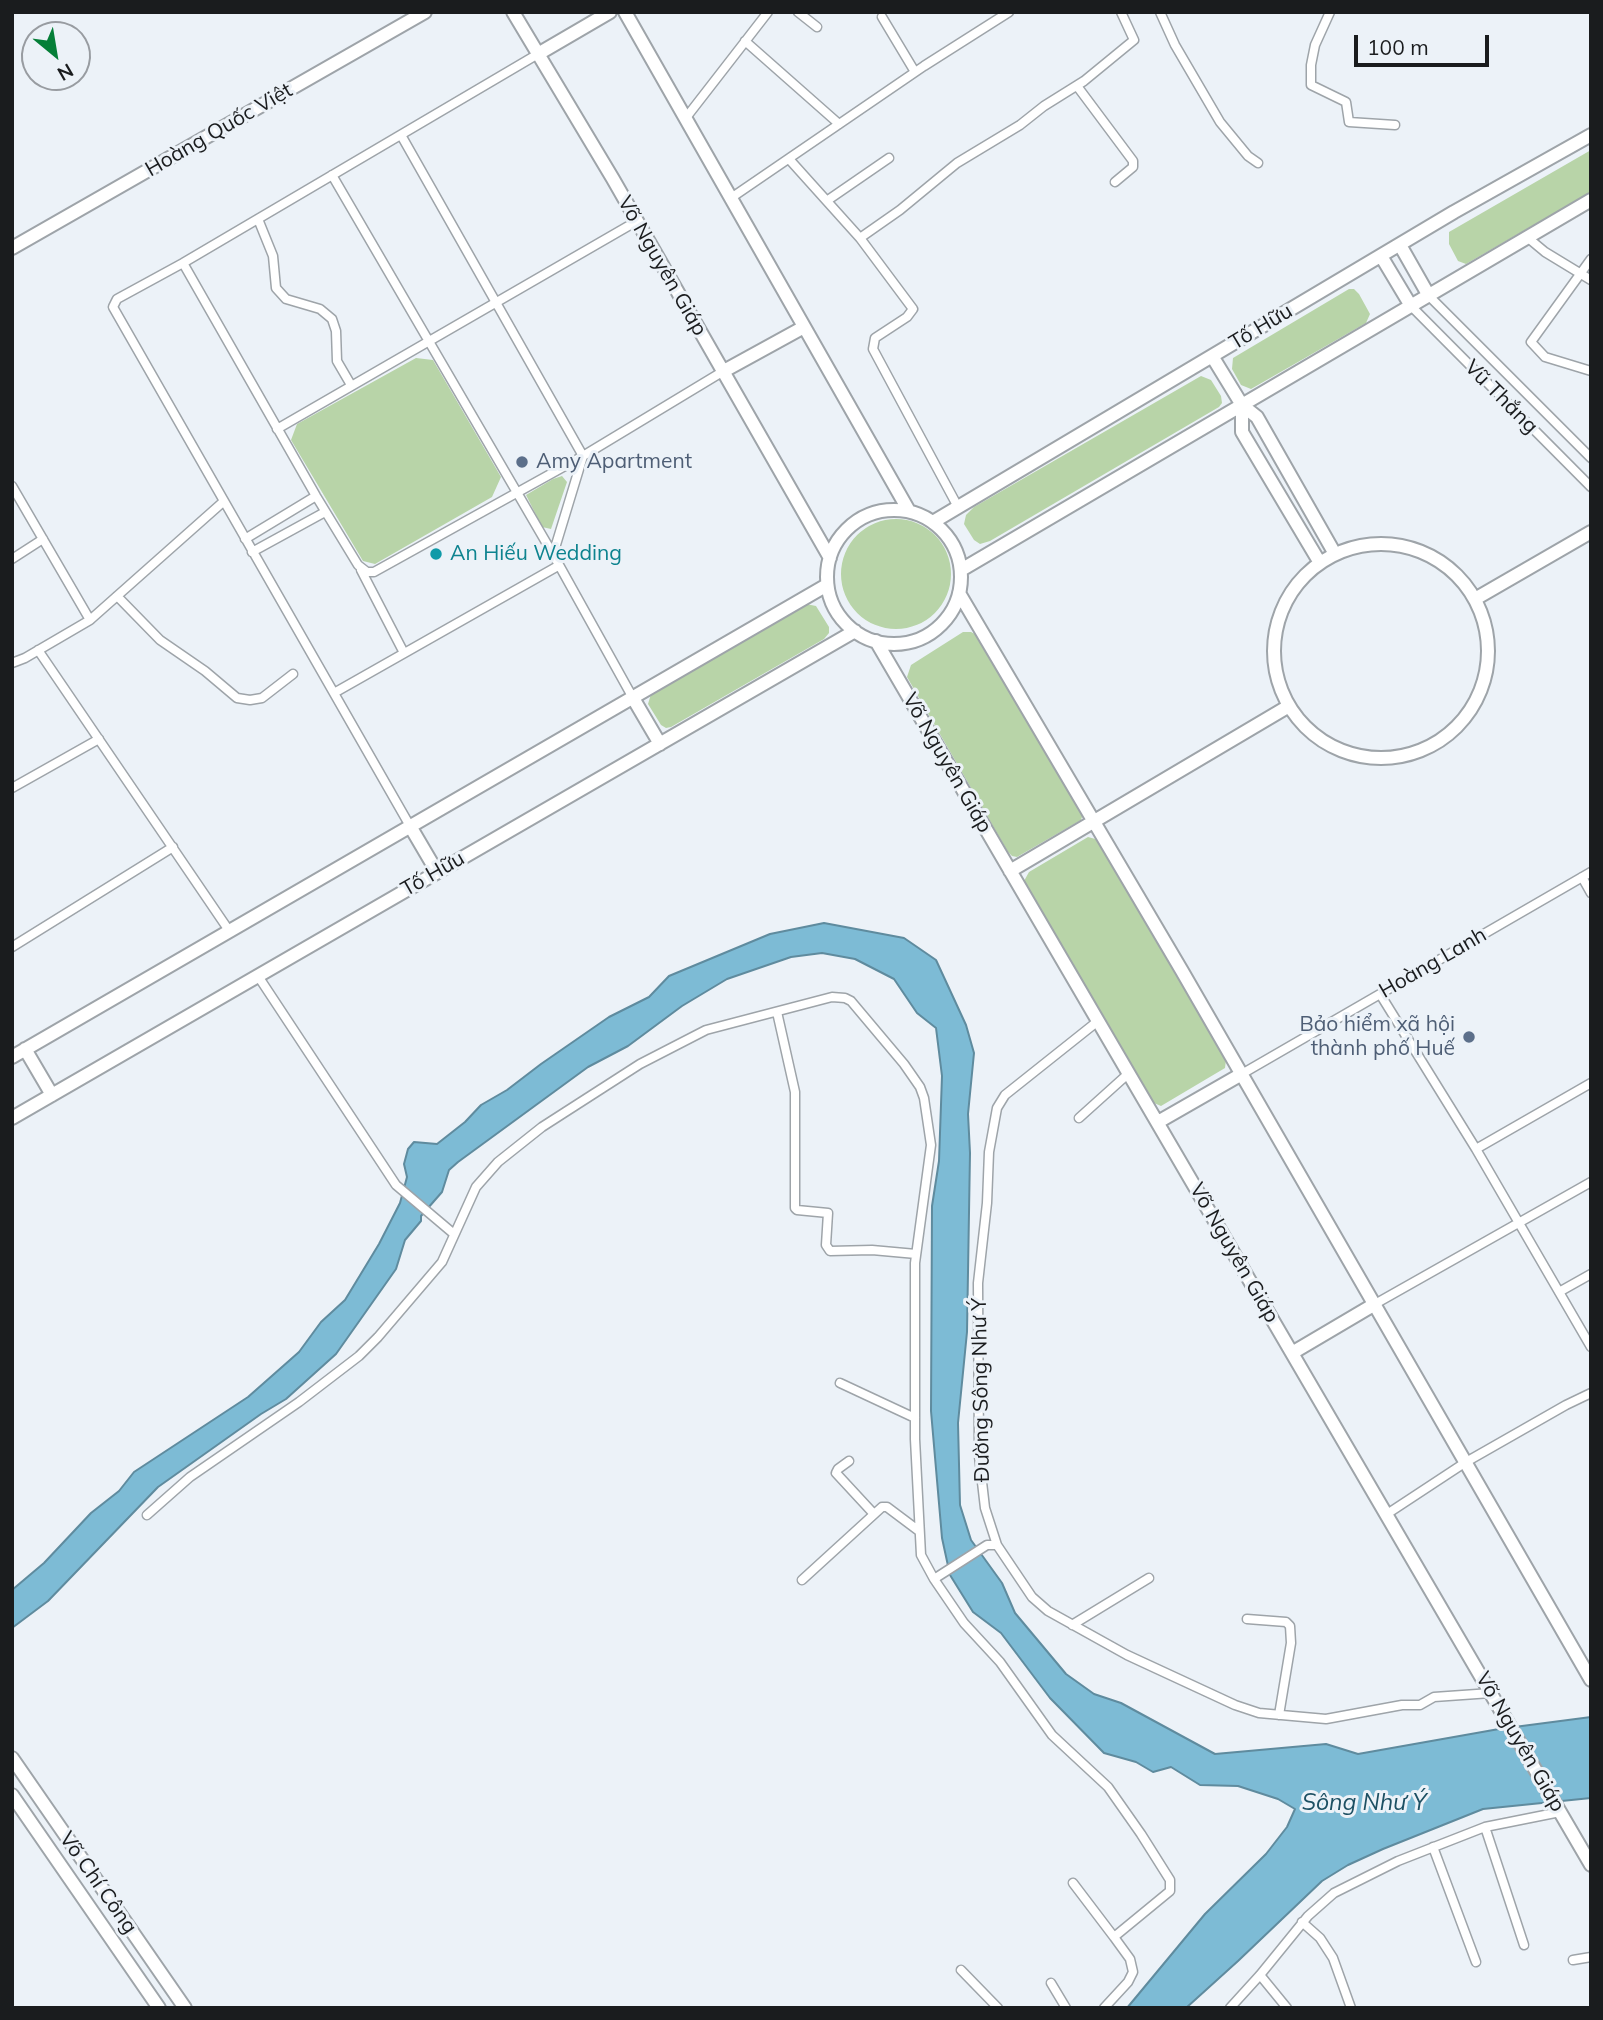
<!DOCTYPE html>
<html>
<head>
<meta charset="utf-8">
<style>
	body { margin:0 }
	#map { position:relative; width:1603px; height:2020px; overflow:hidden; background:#ecf2f8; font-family:Mulish,sans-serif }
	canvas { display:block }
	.frame { position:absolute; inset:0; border:14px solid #1a1c1e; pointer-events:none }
	.north { position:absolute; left:21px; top:21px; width:70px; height:70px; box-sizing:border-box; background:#ecf2f8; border:2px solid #989ca1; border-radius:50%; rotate:150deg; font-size:19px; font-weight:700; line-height:28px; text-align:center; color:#1a1c1e }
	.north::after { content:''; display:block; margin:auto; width:24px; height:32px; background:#057f38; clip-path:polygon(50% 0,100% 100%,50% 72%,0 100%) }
	.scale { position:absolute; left:1354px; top:35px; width:135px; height:32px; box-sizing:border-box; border:4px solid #1a1c1e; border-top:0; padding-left:9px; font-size:21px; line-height:24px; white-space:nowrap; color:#1a1c1e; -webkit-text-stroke:5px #ecf2f8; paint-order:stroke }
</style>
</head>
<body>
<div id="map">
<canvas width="1603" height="2020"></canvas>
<div class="frame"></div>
<div class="north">N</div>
<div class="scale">100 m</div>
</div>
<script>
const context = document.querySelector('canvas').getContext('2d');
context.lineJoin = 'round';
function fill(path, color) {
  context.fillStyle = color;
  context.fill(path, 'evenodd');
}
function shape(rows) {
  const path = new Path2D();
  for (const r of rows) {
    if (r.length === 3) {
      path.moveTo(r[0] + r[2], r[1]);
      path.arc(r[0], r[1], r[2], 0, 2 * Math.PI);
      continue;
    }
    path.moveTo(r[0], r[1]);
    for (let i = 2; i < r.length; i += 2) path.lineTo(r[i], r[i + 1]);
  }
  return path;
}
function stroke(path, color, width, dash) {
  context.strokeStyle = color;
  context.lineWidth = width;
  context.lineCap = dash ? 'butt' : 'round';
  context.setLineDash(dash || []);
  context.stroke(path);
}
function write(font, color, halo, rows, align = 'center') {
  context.font = font + ' Mulish,sans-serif';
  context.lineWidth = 6;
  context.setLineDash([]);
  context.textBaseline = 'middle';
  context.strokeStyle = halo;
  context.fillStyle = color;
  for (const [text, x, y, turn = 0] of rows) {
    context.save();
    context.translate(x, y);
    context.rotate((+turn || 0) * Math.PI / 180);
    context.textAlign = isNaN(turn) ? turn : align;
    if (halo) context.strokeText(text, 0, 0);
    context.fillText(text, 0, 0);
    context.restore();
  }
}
fill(shape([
	[1591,150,1591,192,1466,264,1458,261,1449,244,1449,232],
	[1349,289,1354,289,1359,294,1370,314,1366,323,1251,389,1241,385,1232,369,1233,358],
	[416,358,433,360,501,477,492,497,375,564,363,561,291,440,297,424],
	[1201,376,1211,380,1221,396,1222,403,1219,407,990,541,980,544,974,540,964,524,966,515,974,507],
	[562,476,567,482,551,529,542,527,526,495,553,479],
	[896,574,55],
	[806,604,816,606,829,627,829,633,824,639,671,727,666,728,661,725,648,704,651,694],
	[963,632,971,632,981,637,1083,814,1081,820,1017,857,1012,856,1008,852,907,677,911,665],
	[1088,837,1099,840,1226,1060,1225,1068,1161,1106,1154,1103,1024,881,1029,872]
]), '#b8d4a8');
const water = shape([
	[824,923,904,938,936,960,966,1025,974,1053,968,1114,970,1153,967,1332,958,1423,960,1505,971,1540,1002,1583,1015,1613,1066,1674,1094,1694,1121,1703,1215,1754,1326,1744,1358,1754,1499,1729,1591,1717,1591,1798,1483,1809,1383,1849,1348,1865,1322,1881,1238,1961,1186,2008,1127,2008,1205,1914,1266,1854,1287,1827,1295,1809,1278,1799,1238,1786,1200,1785,1171,1767,1153,1772,1136,1762,1104,1753,1050,1698,1001,1633,973,1612,950,1575,942,1538,931,1411,932,1206,939,1161,942,1076,936,1028,917,1013,894,979,855,959,822,953,791,957,727,979,682,1006,628,1046,588,1067,458,1162,449,1170,442,1192,421,1216,421,1221,405,1240,396,1269,336,1354,286,1399,261,1414,158,1487,48,1601,12,1628,12,1590,44,1563,91,1513,119,1491,134,1472,248,1397,299,1352,321,1322,345,1300,379,1244,400,1203,407,1177,404,1164,408,1149,414,1142,437,1144,465,1122,481,1105,507,1090,541,1064,609,1017,649,997,669,976,770,934,824,923]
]);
fill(water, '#7dbbd5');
stroke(water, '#5f8b9e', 2);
const street = shape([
	[798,12,817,27],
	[1160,12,1175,45,1220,122,1248,156,1258,163],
	[1330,12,1315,45,1311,65,1311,85,1346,102,1349,122,1395,125],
	[882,17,915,72],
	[745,41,839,124],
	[1077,86,1133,161,1133,167,1115,182],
	[685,119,768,12],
	[401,135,583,456,555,548,554,556,633,698],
	[789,159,860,238,913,309,907,317,875,338,873,349,958,507],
	[332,175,554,556],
	[731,198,924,66,1009,12],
	[828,200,889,158],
	[258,219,273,256,276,288,286,299,320,309,332,319,336,331,337,361,351,385],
	[1527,237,1545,252,1591,280],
	[860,238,900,210,957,163,1020,125,1044,106,1084,81,1134,40,1121,12],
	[1591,259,1531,342,1545,357,1591,371],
	[183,263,316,496,358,565,367,572,374,572,583,456,722,372],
	[1429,296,1591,458],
	[1411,306,1591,487],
	[277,429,637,221],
	[12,486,90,620],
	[245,539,316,496],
	[252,552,325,512],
	[12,559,43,539],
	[361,570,404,653],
	[117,596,160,640,205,671,237,698,250,700,262,698,293,674],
	[38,650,230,932],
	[12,663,25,658,90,620,223,502],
	[334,693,558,566],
	[12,788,99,739],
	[410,826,113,307,117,299,183,263,538,54],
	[1582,877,1591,893],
	[12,947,173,847],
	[258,976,396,1185,454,1234],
	[1380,994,1476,1149,1591,1347],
	[777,1012,795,1092,795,1208,797,1210,828,1213,826,1245,830,1251,872,1250,916,1254],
	[1098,1021,1005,1095,997,1108,989,1152,987,1203,978,1283,979,1456,985,1508,997,1545,1032,1597,1048,1611,1127,1655,1235,1705,1259,1713,1326,1719,1402,1705,1420,1705,1434,1697,1491,1693],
	[1240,1075,1591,872],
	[1079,1118,1129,1073],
	[1476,1149,1591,1083],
	[1559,1292,1591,1274],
	[1375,1304,1591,1182],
	[840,1383,915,1418],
	[849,1461,838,1469,836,1473,873,1513],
	[1387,1514,1466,1462,1566,1405,1591,1393],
	[147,1515,190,1477,299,1402,359,1356,378,1337,442,1262,476,1187,498,1162,542,1127,640,1064,706,1030,832,997,845,998,851,1001,904,1064,920,1087,924,1098,931,1145,915,1263,915,1439,921,1555,934,1579,964,1623,1000,1662,1052,1735,1108,1787,1141,1834,1170,1880,1170,1891,1114,1937,1130,1959,1133,1972,1128,1982,1104,2008],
	[934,1579,987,1545,997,1545],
	[802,1580,882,1507,887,1507,919,1531],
	[1247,1619,1286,1622,1290,1626,1291,1643,1279,1715],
	[1072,1625,1149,1578],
	[1485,1827,1524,1945],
	[1433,1847,1476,1962],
	[1073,1883,1114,1937],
	[1302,1922,1320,1938,1333,1958,1351,2008],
	[1573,1960,1591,1957],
	[961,1970,998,2008],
	[1260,1975,1287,2008],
	[1051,1983,1066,2008],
	[1230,2008,1260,1975,1308,1916,1334,1893,1398,1861,1485,1827,1560,1812]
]);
const secondary = shape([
	[513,12,613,179,830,558],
	[625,12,909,511],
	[538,54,610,12],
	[1400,245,1429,296],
	[12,248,425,12],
	[1381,256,1411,306],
	[1212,356,1242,405,1257,417,1335,554],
	[722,372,804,327],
	[1242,405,1242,432,1320,563],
	[894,577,67],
	[933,522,1454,212,1591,135],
	[1381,651,107],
	[961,570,1591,200],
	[959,593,1182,971,1591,1680],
	[1475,599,1591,532],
	[876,641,1591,1865],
	[633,698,660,744],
	[410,826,437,872],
	[1010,871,1289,706],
	[25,1049,52,1095],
	[12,1057,827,585],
	[12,1118,855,631],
	[1158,1122,1240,1075],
	[1292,1353,1375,1304]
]);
const primary = shape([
	[12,1758,185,2008],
	[12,1795,159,2008]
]);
stroke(street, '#9ea4a9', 11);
stroke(secondary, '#9ea4a9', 16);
stroke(primary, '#9ea4a9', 16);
stroke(street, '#fff', 8);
stroke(secondary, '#fff', 12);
stroke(primary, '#fff', 12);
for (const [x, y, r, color] of [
	[522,462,7,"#5c6f8a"],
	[436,554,7,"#0f9aa8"],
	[1469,1037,7,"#5c6f8a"]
]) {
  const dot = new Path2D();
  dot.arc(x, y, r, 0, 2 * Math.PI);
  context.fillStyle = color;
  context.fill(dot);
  stroke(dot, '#ecf2f8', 2.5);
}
write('21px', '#1a1c1e', '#ecf2f8', [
	["Hoàng Quốc Việt",219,130,-30],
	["Võ Nguyên Giáp",662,266,60],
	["Tố Hữu",1261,327,-31],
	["Vũ Thắng",1501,397,45],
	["Võ Nguyên Giáp",947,763,60],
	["Tố Hữu",433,874,-30],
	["Hoàng Lanh",1433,963,-30],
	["Võ Nguyên Giáp",1234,1253,60],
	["Đường Sông Như Ý",981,1390,-91],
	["Võ Nguyên Giáp",1520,1742,60],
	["Võ Chí Công",98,1883,55]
]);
write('21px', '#4e5e75', '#ecf2f8', [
	["Amy Apartment",536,462],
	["Bảo hiểm xã hội",1455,1025,"right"],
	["thành phố Huế",1455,1049,"right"]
], 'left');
write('21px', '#0d838f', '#ecf2f8', [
	["An Hiếu Wedding",450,554]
], 'left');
write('italic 23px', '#1d5063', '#ecf2f8', [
	["Sông Như Ý",1364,1803]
]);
</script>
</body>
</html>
